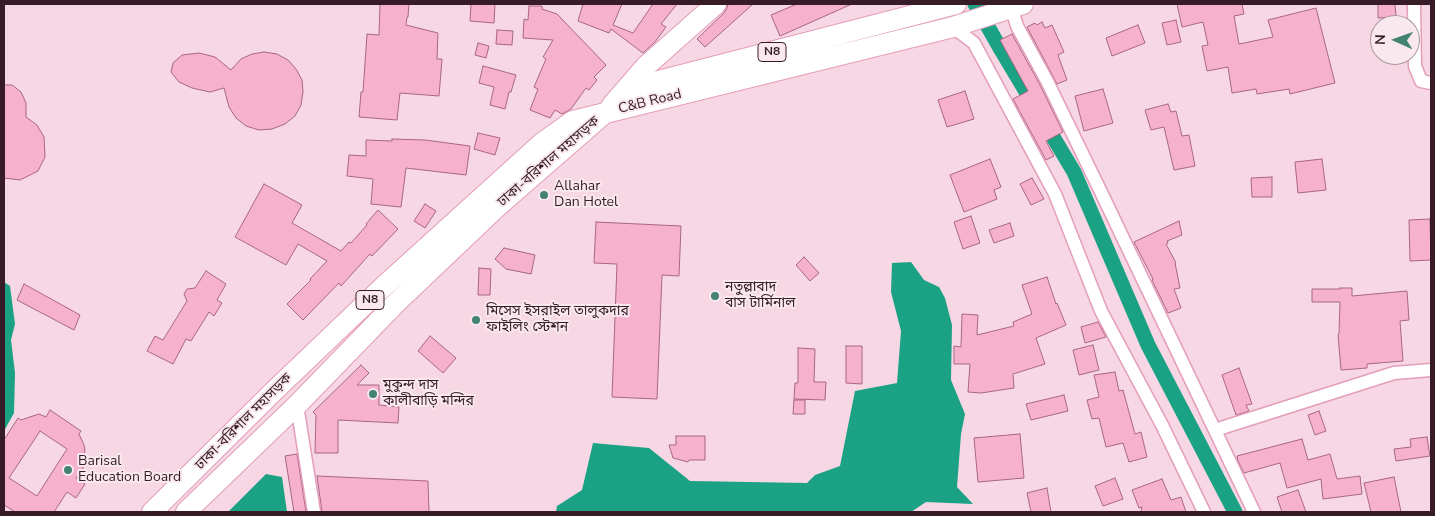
<!DOCTYPE html>
<html>
<head>
<meta charset="utf-8">
<style>
	body { margin:0 }
	#map { position:relative; width:1435px; height:516px; overflow:hidden; background:#f6d7e3; font-family:"Nunito Sans",sans-serif }
	canvas { display:block }
	.frame { position:absolute; inset:0; border:5px solid #371c28; pointer-events:none }
	.north { position:absolute; left:1370px; top:15px; width:50px; height:50px; box-sizing:border-box; background:#f9e9ef; border:1px solid #ab979f; border-radius:50%; rotate:272deg; font-size:14px; font-weight:700; line-height:20px; text-align:center; color:#371c28 }
	.north::after { content:''; display:block; margin:auto; width:18px; height:22px; background:#428270; clip-path:polygon(50% 0,100% 100%,50% 72%,0 100%) }
</style>
</head>
<body>
<div id="map">
<canvas width="1435" height="516"></canvas>
<div class="frame"></div>
<div class="north">N</div>
</div>
<script>
const context = document.querySelector('canvas').getContext('2d');
context.lineJoin = 'round';
function fill(path, color) {
  context.fillStyle = color;
  context.fill(path, 'evenodd');
}
function shape(rows) {
  const path = new Path2D();
  for (const r of rows) {
    path.moveTo(r[0], r[1]);
    for (let i = 2; i < r.length; i += 2) path.lineTo(r[i], r[i + 1]);
  }
  return path;
}
function stroke(path, color, width, dash) {
  context.strokeStyle = color;
  context.lineWidth = width;
  context.lineCap = dash ? 'butt' : 'round';
  context.setLineDash(dash || []);
  context.stroke(path);
}
function write(font, color, halo, rows, align = 'center') {
  context.font = font + ' "Nunito Sans","Noto Sans Bengali",sans-serif';
  context.lineWidth = 4;
  context.setLineDash([]);
  context.textBaseline = 'middle';
  context.strokeStyle = halo;
  context.fillStyle = color;
  for (const [text, x, y, turn = 0] of rows) {
    context.save();
    context.translate(x, y);
    context.rotate((+turn || 0) * Math.PI / 180);
    context.textAlign = isNaN(turn) ? turn : align;
    if (halo) context.strokeText(text, 0, 0);
    context.fillText(text, 0, 0);
    context.restore();
  }
}
fill(shape([
	[911,262,924,280,939,287,945,298,952,325,951,380,965,414,961,434,957,487,973,504,926,502,911,512,556,512,557,506,582,490,593,443,649,448,690,481,807,483,815,475,840,466,855,391,897,383,901,331,891,292,892,263],
	[4,282,10,286,15,324,11,340,15,373,14,413,4,431],
	[266,474,282,477,287,512,228,512]
]), '#1ba285');
stroke(shape([
	[975,4,1000,48,1074,172,1148,345,1235,512]
]), '#1ba285', 15);
const building = shape([
	[380,4,409,4,408,17,407,17,406,25,438,33,437,59,442,59,439,96,400,93,397,120,359,117,361,92,363,92,367,34,379,35,380,4],
	[471,4,495,4,494,23,470,21,471,4],
	[583,4,622,4,613,25,633,33,653,4,677,4,661,24,666,27,655,42,643,53,611,29,609,33,578,21,583,4],
	[728,4,753,4,705,47,697,39,724,13,727,8,728,4],
	[797,4,852,4,780,36,771,15,797,4],
	[1177,4,1242,4,1244,14,1234,16,1239,44,1273,37,1268,20,1316,8,1335,83,1290,94,1289,89,1257,94,1256,89,1232,93,1228,67,1207,71,1202,46,1208,45,1203,22,1182,27,1177,4],
	[1378,4,1395,4,1396,17,1378,18,1378,4],
	[529,6,542,6,542,9,557,14,606,65,594,77,597,80,589,90,586,88,571,109,562,114,555,110,550,118,530,110,538,89,534,87,546,59,543,57,553,40,523,38,524,19,528,20,529,6],
	[1176,20,1181,42,1167,45,1162,23,1176,20],
	[1042,22,1045,28,1052,25,1064,52,1058,55,1067,80,1057,84,1027,27,1035,23,1037,25,1042,22],
	[1138,25,1145,43,1112,56,1106,38,1138,25],
	[497,30,513,31,512,45,496,44,497,30],
	[1012,34,1040,85,1063,132,1046,141,1054,156,1046,160,1013,99,1028,91,1000,40,1012,34],
	[478,43,489,46,486,58,475,55,478,43],
	[264,52,277,54,288,60,296,69,302,80,303,92,301,105,295,116,285,124,272,129,259,130,246,126,236,118,229,107,224,88,210,92,192,88,179,82,171,72,173,63,182,55,199,53,215,57,231,70,241,59,252,54,264,52],
	[483,66,516,75,511,92,509,92,505,109,490,105,494,87,479,83,483,66],
	[4,85,12,85,21,92,26,103,26,117,37,125,44,137,45,157,38,171,20,180,4,178,4,85],
	[1103,89,1113,123,1084,131,1075,96,1103,89],
	[965,91,974,119,947,127,938,100,965,91],
	[1168,104,1171,112,1176,111,1182,136,1189,135,1195,166,1174,170,1164,127,1151,130,1145,110,1168,104],
	[478,133,500,138,495,155,474,149,478,133],
	[392,139,425,140,470,146,466,175,406,168,401,207,371,204,373,179,347,176,349,155,366,156,366,140,392,141,392,139],
	[990,159,1001,187,994,190,997,199,964,212,950,175,990,159],
	[1322,159,1326,190,1298,193,1295,162,1322,159],
	[1272,177,1272,197,1252,197,1251,178,1272,177],
	[1032,178,1044,199,1031,205,1020,184,1032,178],
	[264,184,302,205,292,223,341,251,349,242,351,243,367,225,366,224,378,210,398,229,372,256,370,254,341,286,339,283,303,320,287,304,311,280,310,279,327,261,298,244,286,265,235,237,264,184],
	[425,204,436,211,425,228,414,221,425,204],
	[971,216,980,243,963,249,954,222,971,216],
	[1430,219,1431,260,1410,261,1409,220,1430,219],
	[1179,221,1182,235,1167,241,1168,243,1166,244,1176,263,1175,263,1180,288,1174,289,1181,308,1168,313,1152,280,1153,279,1134,242,1179,221],
	[596,222,681,226,679,276,662,275,657,399,612,397,617,264,594,263,596,222],
	[1010,223,1014,236,994,243,989,230,1010,223],
	[504,248,535,255,531,274,506,269,495,259,504,248],
	[804,257,819,273,810,281,796,265,804,257],
	[479,268,491,269,490,295,478,295,479,268],
	[206,271,226,284,217,300,222,303,214,316,209,312,191,341,186,339,173,364,147,351,155,336,163,340,187,301,184,294,187,289,195,288,206,271],
	[1047,277,1056,304,1057,303,1066,325,1036,338,1045,364,1013,374,1014,388,981,393,968,392,970,364,954,364,954,346,961,347,962,314,978,315,977,335,1014,326,1013,322,1032,314,1022,285,1047,277],
	[24,284,80,315,74,330,17,300,24,284],
	[1340,288,1352,288,1352,296,1407,291,1409,320,1400,321,1403,361,1367,364,1367,368,1341,370,1338,335,1339,334,1340,302,1312,302,1312,289,1340,289,1340,288],
	[1098,322,1106,337,1085,343,1081,327,1098,322],
	[430,336,456,358,443,373,418,351,430,336],
	[1093,345,1099,370,1079,375,1073,350,1093,345],
	[846,346,862,346,862,384,846,383,846,346],
	[798,348,815,349,814,382,826,382,825,400,794,399,795,383,798,383,798,348],
	[361,365,369,373,357,385,379,385,379,405,399,407,398,423,338,420,338,453,315,453,316,415,313,412,361,365],
	[1239,368,1252,404,1246,405,1249,411,1236,415,1222,375,1239,368],
	[1115,372,1119,391,1123,390,1135,434,1141,432,1147,457,1129,462,1123,443,1106,447,1099,418,1092,419,1087,400,1099,397,1094,375,1115,372],
	[1064,395,1068,411,1031,420,1026,404,1064,395],
	[794,400,805,400,805,414,793,414,794,400],
	[50,410,81,431,79,434,84,445,85,451,83,458,88,461,76,478,85,484,76,498,67,492,54,512,15,512,4,505,4,440,18,418,21,420,39,414,46,417,50,410],
	[40,431,67,449,37,496,9,478,40,431],
	[1319,411,1326,431,1315,435,1308,415,1319,411],
	[1020,434,1024,478,978,482,974,438,1020,434],
	[676,436,705,436,705,460,689,460,688,462,673,458,669,445,676,445,676,436],
	[1427,437,1430,456,1396,461,1394,449,1411,447,1410,439,1427,437],
	[1302,439,1308,460,1330,454,1337,479,1360,476,1362,494,1323,499,1321,479,1287,488,1280,463,1244,473,1238,461,1237,456,1302,439],
	[297,454,306,512,294,512,285,456,297,454],
	[317,476,428,481,429,512,322,512,317,476],
	[1394,477,1401,512,1371,512,1364,483,1394,477],
	[1115,478,1123,499,1103,506,1095,486,1115,478],
	[1162,479,1171,500,1181,497,1186,512,1141,512,1142,507,1139,508,1132,490,1162,479],
	[1047,488,1051,512,1031,512,1027,493,1047,488],
	[1298,490,1306,512,1282,512,1277,497,1298,490]
]);
fill(building, '#f6b1cd');
stroke(building, '#a86682', 1);
const minor = shape([
	[1414,4,1415,66,1421,81,1431,83],
	[1011,7,1017,26,1047,81,1100,190,1254,512],
	[953,27,974,43,1055,194,1101,311,1162,425,1204,512],
	[297,405,314,512],
	[1215,430,1394,373,1431,370]
]);
const primary = shape([
	[612,105,646,66,716,4]
]);
const trunk = shape([
	[152,512,275,390,383,287,542,143,573,121,953,27,1023,4],
	[186,512,297,405,396,303,497,207,605,113,651,83,956,4]
]);
stroke(minor, '#e49dba', 15);
stroke(primary, '#e49dba', 22);
stroke(trunk, '#e49dba', 22);
stroke(minor, '#fff', 12);
stroke(primary, '#fff', 20);
stroke(trunk, '#fff', 20);
for (const [x, y, r, color] of [
	[544,195,5,"#428270"],
	[715,296,5,"#428270"],
	[476,320,5,"#428270"],
	[373,394,5,"#428270"],
	[68,470,5,"#428270"]
]) {
  const dot = new Path2D();
  dot.arc(x, y, r, 0, 2 * Math.PI);
  context.fillStyle = color;
  context.fill(dot);
  stroke(dot, '#f9e9ef', 2);
}
for (const [x, y, w] of [
	[772,52,28],
	[370,300,28]
]) {
  const box = new Path2D();
  box.roundRect(x - w / 2, y - 9.5, w, 19, 4);
  context.fillStyle = '#f9e9ef';
  context.fill(box);
  stroke(box, '#371c28', 1);
}
write('bold 12px', '#371c28', null, [
	["N8",772,52],
	["N8",370,300]
]);
write('14px', '#371c28', '#f9e9ef', [
	["C&B Road",650,102,-14],
	["ঢাকা-বরিশাল মহাসড়ক",549,162,-41],
	["ঢাকা-বরিশাল মহাসড়ক",244,422,-45]
]);
write('14px', '#371c28', '#f9e9ef', [
	["Allahar",554,187],
	["Dan Hotel",554,203],
	["নতুল্লাবাদ",725,288],
	["বাস টার্মিনাল",725,304],
	["মিসেস ইসরাইল তালুকদার",486,312],
	["ফাইলিং স্টেশন",486,328],
	["মুকুন্দ দাস",383,386],
	["কালীবাড়ি মন্দির",383,402],
	["Barisal",78,462],
	["Education Board",78,478]
], 'left');
</script>
</body>
</html>
